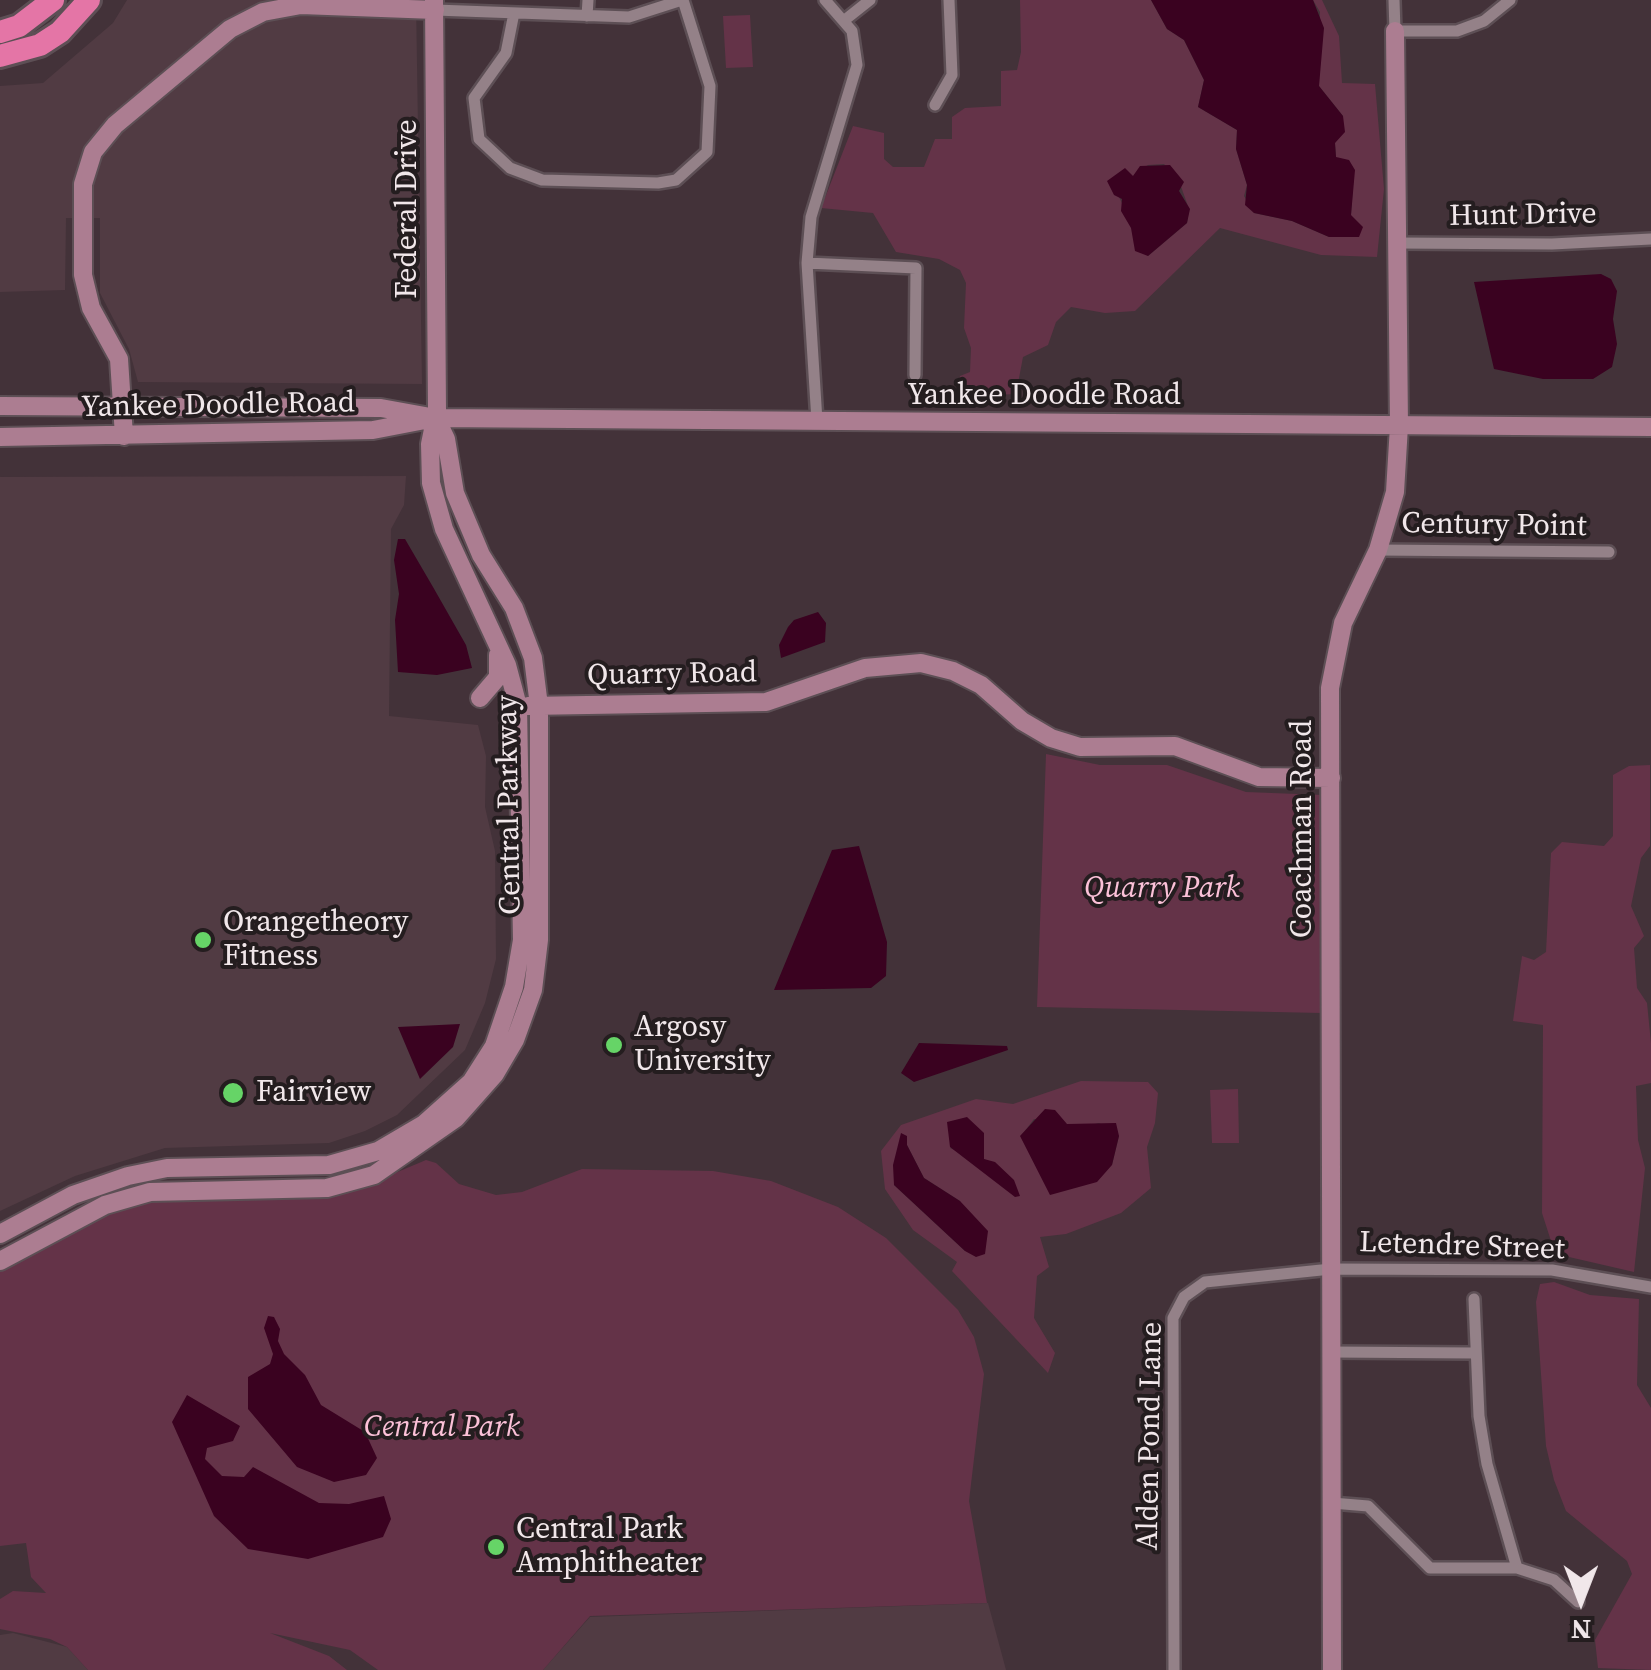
<!DOCTYPE html>
<html>
<head>
<meta charset="utf-8">
<style>
	body { margin:0 }
	#map { position:relative; width:1651px; height:1670px; overflow:hidden; background:#433239; font-family:"Source Serif 4",serif }
	canvas { display:block }
	.north { position:absolute; left:1531px; top:1550px; width:100px; height:100px; -webkit-text-stroke:8px #241d1f; paint-order:stroke; rotate:180deg; font-size:28px; font-weight:700; line-height:40px; text-align:center; color:#f1e7ea }
	.north::after { content:''; display:block; margin:auto; width:35px; height:45px; background:#f1e7ea; clip-path:polygon(50% 0,100% 100%,50% 72%,0 100%) }
</style>
</head>
<body>
<div id="map">
<canvas width="1651" height="1670"></canvas>
<div class="north">N</div>
</div>
<script>
const context = document.querySelector('canvas').getContext('2d');
context.lineJoin = 'round';
function fill(path, color) {
  context.fillStyle = color;
  context.fill(path, 'evenodd');
}
function shape(rows) {
  const path = new Path2D();
  for (const r of rows) {
    path.moveTo(r[0], r[1]);
    for (let i = 2; i < r.length; i += 2) path.lineTo(r[i], r[i + 1]);
  }
  return path;
}
function stroke(path, color, width, dash) {
  context.strokeStyle = color;
  context.lineWidth = width;
  context.lineCap = dash ? 'butt' : 'round';
  context.setLineDash(dash || []);
  context.stroke(path);
}
function write(font, color, halo, rows, align = 'center') {
  context.font = font + ' "Source Serif 4",serif';
  context.lineWidth = 8;
  context.setLineDash([]);
  context.textBaseline = 'middle';
  context.strokeStyle = halo;
  context.fillStyle = color;
  for (const [text, x, y, turn = 0] of rows) {
    context.save();
    context.translate(x, y);
    context.rotate((+turn || 0) * Math.PI / 180);
    context.textAlign = isNaN(turn) ? turn : align;
    if (halo) context.strokeText(text, 0, 0);
    context.fillText(text, 0, 0);
    context.restore();
  }
}
fill(shape([
	[127,0,416,0,422,384,138,382,129,349,100,293,100,218,66,218,65,290,0,292,0,86,43,83,113,23],
	[406,476,404,505,391,529,389,716,478,725,486,756,485,807,495,851,496,959,485,1003,465,1050,397,1115,365,1131,329,1143,165,1148,75,1176,0,1211,0,477],
	[988,1603,1006,1670,543,1670,590,1617],
	[13,1633,67,1647,88,1670,0,1670,0,1635]
]), '#513b43');
fill(shape([
	[1020,0,1151,0,1167,29,1184,40,1204,80,1198,107,1237,130,1236,149,1247,185,1244,196,1254,213,1292,221,1329,237,1351,215,1354,170,1336,158,1335,143,1343,116,1319,86,1320,12,1313,0,1322,0,1339,36,1342,83,1375,84,1384,189,1377,257,1321,255,1220,228,1135,311,1105,313,1071,307,1056,322,1048,345,1023,357,1016,394,975,396,956,391,960,376,970,372,971,348,964,328,966,283,960,270,939,259,896,252,873,213,821,208,853,126,884,133,884,159,893,167,924,167,935,139,952,139,952,117,965,108,1001,106,1001,71,1017,70,1021,52],
	[1164,164,1178,178,1189,209,1187,223,1148,256,1119,197,1135,174,1148,165],
	[750,15,753,67,726,68,723,16],
	[1046,754,1100,765,1167,765,1246,792,1323,795,1322,1013,1037,1007],
	[1650,765,1650,846,1641,858,1631,906,1644,936,1634,948,1637,988,1647,1003,1651,1043,1651,1083,1636,1086,1638,1140,1645,1168,1634,1272,1569,1257,1551,1241,1542,1213,1543,1025,1513,1021,1522,956,1534,960,1546,952,1551,853,1562,842,1604,846,1613,836,1613,775,1629,766],
	[1081,1081,1148,1082,1158,1093,1155,1123,1147,1147,1151,1188,1121,1213,1066,1234,1040,1237,1049,1267,1037,1276,1034,1318,1055,1353,1048,1373,952,1271,957,1262,913,1230,885,1189,881,1151,901,1125,976,1099,1013,1104],
	[1034,1119,1085,1127,1099,1123,1119,1136,1112,1165,1038,1162,1021,1136],
	[984,1133,984,1159,996,1167,950,1148],
	[907,1136,907,1145,924,1178,960,1201,965,1251,894,1185],
	[1238,1089,1239,1143,1212,1143,1210,1090],
	[426,1160,436,1163,459,1184,496,1195,522,1192,582,1169,713,1171,771,1181,838,1207,886,1238,958,1310,974,1337,984,1374,969,1501,987,1603,590,1616,543,1670,378,1670,350,1650,270,1633,329,1656,347,1670,88,1670,67,1647,50,1639,0,1629,0,1599,13,1591,46,1593,31,1577,26,1543,0,1546,0,1269,125,1205,170,1196,310,1197,357,1189],
	[1554,1282,1590,1295,1639,1299,1637,1385,1651,1408,1651,1670,1598,1668,1595,1640,1632,1574,1627,1561,1566,1511,1554,1480,1546,1446,1536,1302,1540,1284]
]), '#643348');
fill(shape([
	[1151,0,1313,0,1324,28,1319,86,1343,116,1345,132,1335,143,1336,157,1349,160,1355,170,1351,215,1363,227,1359,237,1329,237,1292,221,1254,213,1245,205,1247,185,1236,149,1237,130,1198,107,1204,80,1184,40,1167,29],
	[1170,165,1184,182,1179,191,1190,209,1187,223,1148,256,1135,251,1131,228,1121,211,1122,199,1114,195,1107,181,1125,168,1133,176,1140,166],
	[1601,274,1611,279,1617,291,1613,319,1617,344,1612,367,1593,379,1543,379,1494,369,1474,282],
	[398,539,405,539,433,587,466,645,472,668,437,675,398,672,395,620,399,594,394,560],
	[818,612,826,623,825,642,781,658,779,645,788,627,794,620],
	[859,846,887,942,886,976,871,988,774,990,832,850],
	[460,1024,453,1047,420,1079,398,1027],
	[919,1043,1007,1046,1008,1050,914,1082,901,1073],
	[1045,1109,1055,1110,1067,1124,1116,1123,1119,1136,1112,1165,1097,1182,1050,1195,1020,1136],
	[967,1117,984,1133,984,1159,995,1162,1014,1180,1020,1196,1015,1197,950,1147,947,1122],
	[901,1133,907,1136,907,1145,924,1178,960,1201,988,1231,985,1254,976,1257,965,1251,894,1185,893,1165],
	[268,1316,274,1317,280,1329,278,1341,284,1354,305,1375,321,1405,365,1432,377,1458,366,1475,334,1482,297,1467,248,1409,248,1377,270,1364,273,1354,264,1328],
	[187,1395,240,1426,233,1441,207,1448,205,1459,222,1476,244,1477,253,1467,319,1503,349,1504,384,1496,391,1519,383,1537,308,1559,248,1549,214,1516,172,1422]
]), '#3a0220');
const street = shape([
	[1394,0,1395,31,1457,31,1484,21,1510,0],
	[435,10,629,17,682,0],
	[514,13,506,53,474,98,479,139,510,168,542,180,658,183,676,180,707,152,710,86,683,0],
	[587,16,588,0],
	[846,19,870,0],
	[935,105,952,75,949,0],
	[1397,243,1552,244,1651,239],
	[807,263,916,268,915,375],
	[817,421,807,263,811,217,857,65,852,31,825,0],
	[1378,550,1609,552],
	[1474,1299,1479,1416,1487,1464,1517,1568],
	[1331,1352,1473,1353],
	[1332,1503,1368,1506,1430,1568,1517,1568,1554,1580,1578,1602],
	[1174,1670,1173,1318,1184,1297,1205,1282,1331,1269,1552,1270,1651,1287]
]);
const secondary = shape([
	[0,406,381,408,436,418,1651,427],
	[124,436,119,359,91,308,83,275,83,184,93,152,115,125,230,29,263,12,301,5,435,10],
	[0,437,373,430,425,420],
	[480,698,498,677,498,655],
	[528,706,766,702,865,668,921,663,953,671,981,685,1022,721,1051,738,1080,747,1175,746,1259,777,1331,778],
	[0,1234,73,1195,128,1176,167,1168,329,1165,378,1151,424,1124,471,1082,494,1046,514,987,522,940,518,706,507,665,444,529,431,483,430,444,437,410,434,0],
	[0,1261,105,1205,150,1192,327,1188,374,1175,456,1118,495,1074,515,1040,533,990,539,940,539,706,533,658,514,608,481,555,455,493,446,439,436,418],
	[1332,1670,1330,688,1343,623,1378,550,1395,492,1399,426,1395,31]
]);
const highway = shape([
	[0,32,19,26,53,0],
	[0,56,40,45,60,32,89,0]
]);
stroke(street, '#5d4f55', 16);
stroke(secondary, '#5d4f55', 22);
stroke(highway, '#5d4f55', 28);
stroke(street, '#948188', 11);
stroke(secondary, '#ac7d91', 18);
stroke(highway, '#e475a6', 22);
for (const [x, y, r, color] of [
	[203,940,10,"#66d467"],
	[614,1045,10,"#66d467"],
	[233,1093,12,"#66d467"],
	[496,1547,10,"#66d467"]
]) {
  const dot = new Path2D();
  dot.arc(x, y, r, 0, 2 * Math.PI);
  context.fillStyle = color;
  context.fill(dot);
  stroke(dot, '#241d1f', 4);
}
write('30px', '#f1e7ea', '#241d1f', [
	["Federal Drive",408,209,-90],
	["Hunt Drive",1523,216,-1],
	["Yankee Doodle Road",1044,396],
	["Yankee Doodle Road",218,406,-1],
	["Century Point",1494,526,1],
	["Quarry Road",672,675,-1],
	["Central Parkway",510,805,-91],
	["Coachman Road",1303,829,-90],
	["Letendre Street",1462,1247,2],
	["Alden Pond Lane",1151,1436,-89]
]);
write('italic 30px', '#fcc1d8', '#241d1f', [
	["Quarry Park",1162,889],
	["Central Park",442,1428]
]);
write('30px', '#f1e7ea', '#241d1f', [
	["Orangetheory",223,923],
	["Fitness",223,957],
	["Argosy",634,1028],
	["University",634,1062],
	["Fairview",256,1093],
	["Central Park",516,1530],
	["Amphitheater",516,1564]
], 'left');
</script>
</body>
</html>
